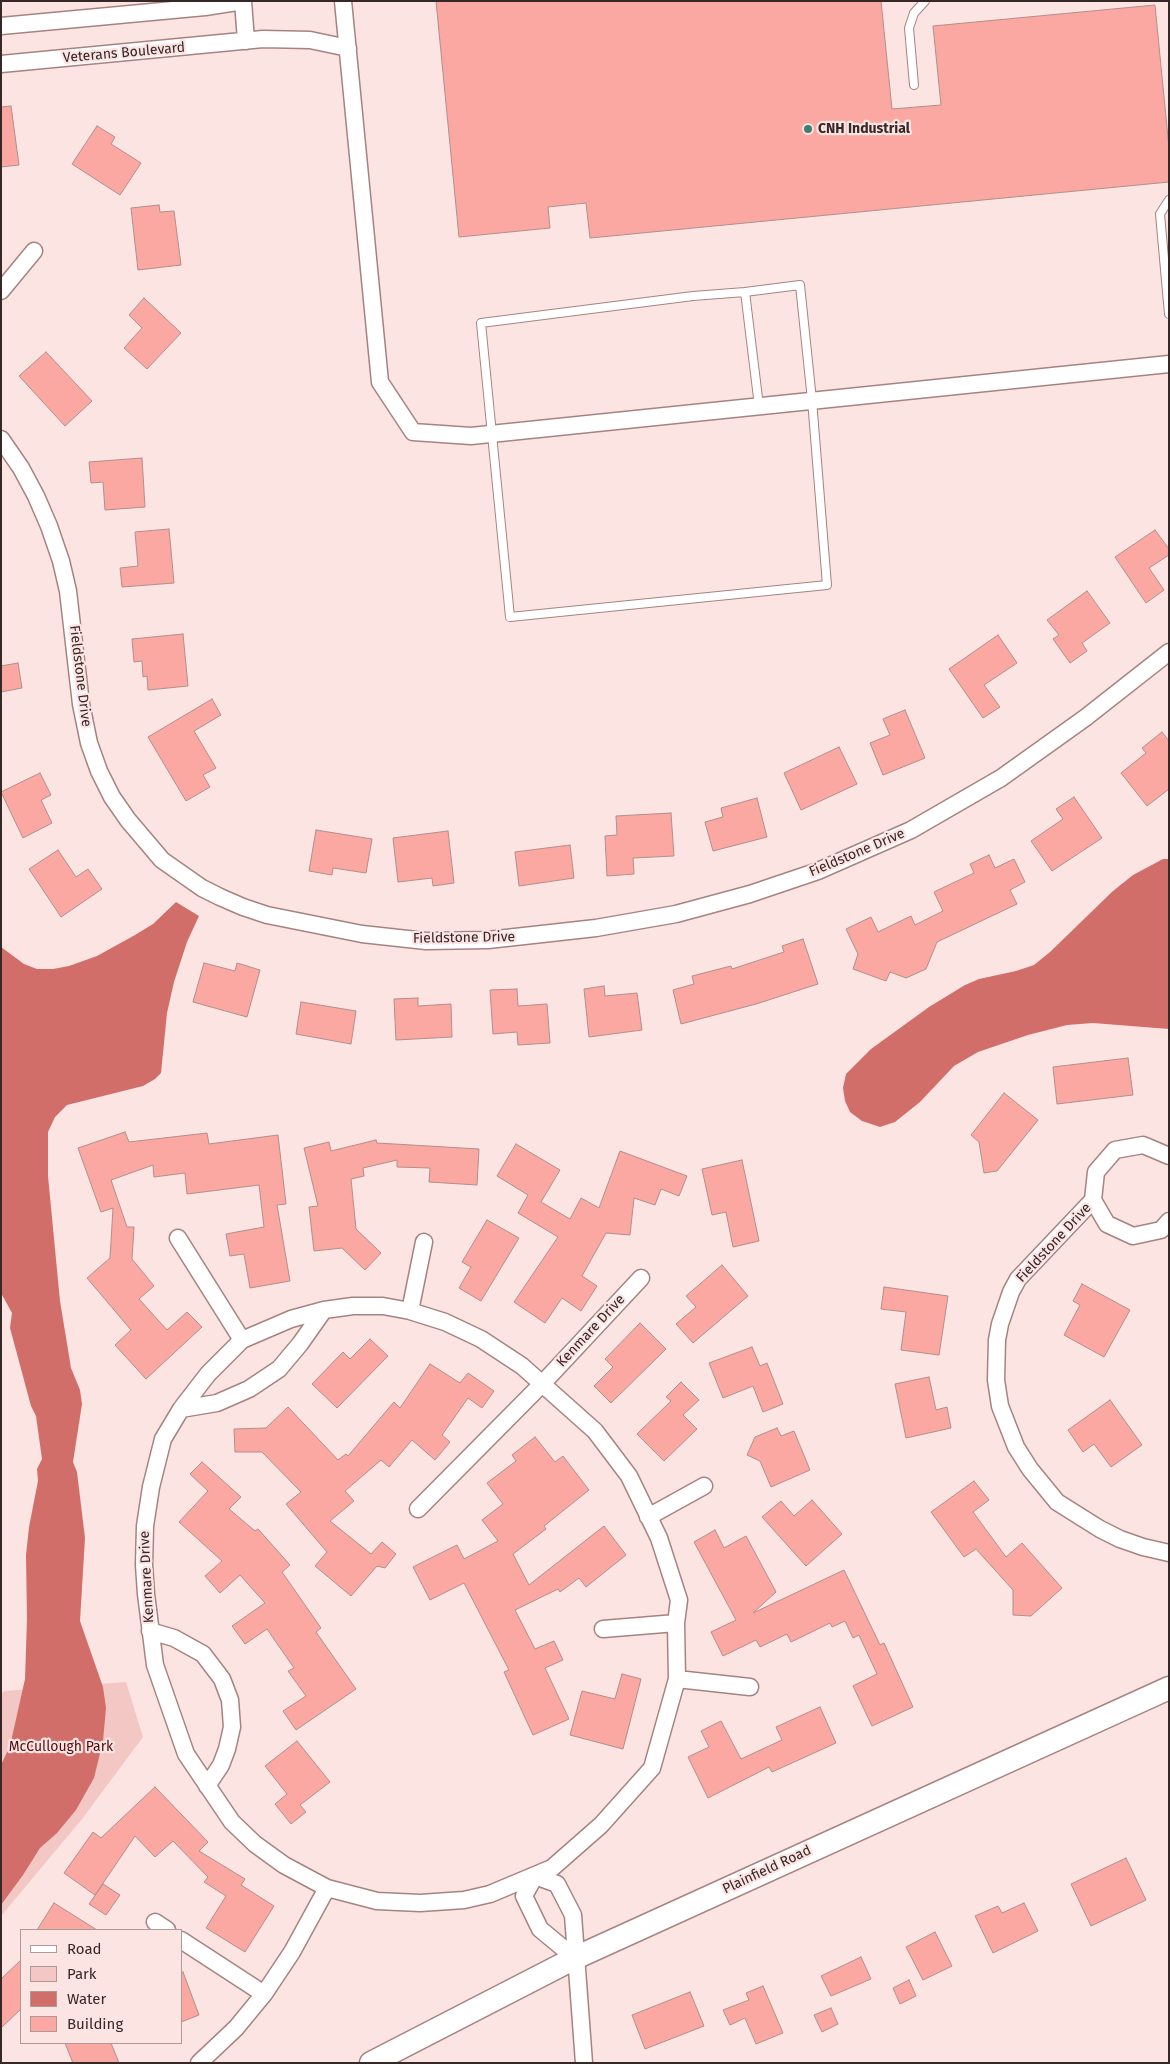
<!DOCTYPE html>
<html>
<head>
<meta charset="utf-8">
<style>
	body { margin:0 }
	#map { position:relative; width:1170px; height:2064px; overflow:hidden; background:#fce4e2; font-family:"Fira Sans",sans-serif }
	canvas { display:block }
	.frame { position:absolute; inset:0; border:2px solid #362827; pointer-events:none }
	.legend { position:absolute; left:20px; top:1929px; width:162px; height:115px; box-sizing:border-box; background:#fce4e2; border:1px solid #ad9997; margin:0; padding:6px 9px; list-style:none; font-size:15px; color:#362827 }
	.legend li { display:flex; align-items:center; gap:10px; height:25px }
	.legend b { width:25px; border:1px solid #ad9997 }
</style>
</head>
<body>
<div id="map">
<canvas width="1170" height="2064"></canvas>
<div class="frame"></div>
<ul class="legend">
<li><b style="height:6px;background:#fff"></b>Road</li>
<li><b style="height:14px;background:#f3c7c4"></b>Park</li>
<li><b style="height:14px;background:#d26e6a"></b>Water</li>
<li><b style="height:14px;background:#fba7a2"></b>Building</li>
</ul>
</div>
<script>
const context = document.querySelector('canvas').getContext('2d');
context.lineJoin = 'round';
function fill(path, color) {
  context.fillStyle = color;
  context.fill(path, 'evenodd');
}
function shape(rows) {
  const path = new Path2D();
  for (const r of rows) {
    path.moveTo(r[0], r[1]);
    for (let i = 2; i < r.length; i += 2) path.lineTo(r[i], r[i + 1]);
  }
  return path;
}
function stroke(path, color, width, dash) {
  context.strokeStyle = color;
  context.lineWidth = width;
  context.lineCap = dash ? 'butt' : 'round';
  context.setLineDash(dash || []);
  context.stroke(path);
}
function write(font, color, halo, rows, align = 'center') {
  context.font = font + ' "Fira Sans",sans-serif';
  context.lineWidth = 4.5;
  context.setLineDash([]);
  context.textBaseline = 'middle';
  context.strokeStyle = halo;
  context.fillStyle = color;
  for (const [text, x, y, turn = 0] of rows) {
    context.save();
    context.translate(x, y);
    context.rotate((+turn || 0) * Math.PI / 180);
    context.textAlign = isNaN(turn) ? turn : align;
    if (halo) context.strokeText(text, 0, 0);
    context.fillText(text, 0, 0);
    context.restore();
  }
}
fill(shape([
	[126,1682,143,1737,82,1819,1,1916,1,1694,4,1691]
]), '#f3c7c4');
fill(shape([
	[1163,859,1169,859,1169,1029,1093,1023,1067,1025,1028,1035,978,1052,954,1066,920,1102,895,1122,880,1127,862,1121,850,1112,845,1101,843,1088,846,1074,871,1049,929,1007,965,985,979,979,1016,971,1034,965,1050,952,1113,891,1133,875],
	[176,902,199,916,187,942,174,982,167,1013,161,1073,155,1079,143,1086,67,1105,55,1117,48,1132,48,1176,60,1301,71,1368,80,1390,82,1404,73,1462,77,1472,85,1538,80,1621,103,1687,106,1708,103,1741,94,1778,76,1810,57,1833,40,1848,23,1875,1,1905,1,1765,10,1746,25,1679,27,1619,26,1555,29,1527,38,1481,37,1469,42,1459,36,1416,31,1406,10,1328,12,1313,1,1293,1,947,24,964,37,969,53,969,69,966,97,956,135,935,153,924]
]), '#d26e6a');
const building = shape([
	[436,1,881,1,892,109,941,105,933,26,1155,5,1169,148,1169,182,590,238,586,203,548,207,550,228,459,237,436,1],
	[11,106,19,165,1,167,1,107,11,106],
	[97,126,115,137,111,144,141,163,120,195,72,164,97,126],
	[159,205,160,212,174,211,181,265,138,270,131,208,159,205],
	[144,298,181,333,147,369,124,348,142,328,129,315,144,298],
	[46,352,92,401,65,426,19,376,46,352],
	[142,458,145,507,105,510,103,482,91,483,89,462,142,458],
	[169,529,174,583,122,587,120,568,138,566,135,532,169,529],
	[1155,530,1169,549,1169,555,1149,568,1164,590,1146,603,1115,557,1155,530],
	[1087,591,1110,623,1082,643,1087,651,1070,663,1053,639,1059,635,1047,620,1087,591],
	[183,634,188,686,148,690,147,676,143,677,142,661,134,662,132,639,183,634],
	[998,635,1017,663,984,685,1000,707,983,718,949,669,998,635],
	[18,663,22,688,1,692,1,666,18,663],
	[212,699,221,715,194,731,216,768,203,775,210,787,186,801,148,737,212,699],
	[905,710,925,758,883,775,870,743,890,735,883,719,905,710],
	[1162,732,1169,741,1169,789,1147,806,1121,773,1146,753,1142,748,1162,732],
	[839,747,857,784,801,810,784,773,839,747],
	[40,773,51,795,41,800,52,823,23,838,1,792,40,773],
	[1074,797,1102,838,1052,871,1031,841,1063,819,1056,809,1074,797],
	[757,798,767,837,713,851,705,822,723,817,721,808,757,798],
	[671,813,674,856,633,858,634,874,607,876,605,836,617,835,616,816,671,813],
	[316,830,372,839,366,873,333,868,332,875,309,871,316,830],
	[448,831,454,883,433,886,432,878,398,882,393,838,448,831],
	[570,845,574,878,519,886,515,852,570,845],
	[58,850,76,877,88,869,102,889,61,917,29,869,58,850],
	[989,855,995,868,1014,859,1025,882,1010,890,1017,904,937,942,926,969,906,978,890,972,886,981,853,969,858,954,846,929,871,917,878,932,911,916,915,925,943,911,934,892,974,873,970,864,989,855],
	[803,939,818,984,756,1004,681,1024,673,990,694,984,692,976,731,966,732,969,784,952,782,946,803,939],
	[204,963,235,971,237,963,260,970,247,1017,193,1002,204,963],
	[604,986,605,996,637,993,642,1030,589,1037,584,989,604,986],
	[517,989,518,1006,547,1004,550,1043,518,1045,517,1032,493,1034,490,990,517,989],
	[418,998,418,1006,451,1004,452,1037,396,1040,394,999,418,998],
	[301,1002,356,1011,351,1044,296,1034,301,1002],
	[1128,1058,1133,1095,1057,1104,1053,1067,1128,1058],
	[1004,1093,1038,1120,997,1171,984,1173,979,1142,971,1135,1004,1093],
	[125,1132,129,1142,207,1133,209,1144,278,1135,286,1204,277,1205,290,1281,250,1288,244,1254,230,1256,226,1234,264,1227,259,1185,187,1194,185,1173,154,1177,153,1165,111,1180,127,1227,134,1227,132,1259,154,1286,139,1299,167,1330,187,1312,202,1327,146,1379,115,1345,131,1330,87,1278,110,1258,113,1208,101,1212,78,1148,125,1132],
	[376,1140,377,1143,479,1149,477,1185,429,1182,430,1168,397,1167,397,1160,363,1168,364,1176,351,1179,356,1229,381,1253,365,1270,342,1248,314,1251,309,1207,318,1206,304,1148,329,1142,331,1151,376,1140],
	[516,1144,560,1170,541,1202,570,1219,581,1198,599,1208,620,1151,687,1176,679,1196,661,1189,655,1205,634,1198,630,1235,606,1233,582,1276,597,1286,581,1311,562,1298,545,1323,514,1302,558,1237,518,1213,528,1195,497,1176,516,1144],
	[742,1160,759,1241,733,1247,726,1212,712,1215,702,1169,742,1160],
	[487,1220,519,1238,481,1301,459,1288,471,1267,462,1262,487,1220],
	[722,1265,748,1296,693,1343,676,1324,696,1307,686,1296,722,1265],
	[1082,1284,1130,1310,1104,1357,1064,1335,1080,1305,1073,1301,1082,1284],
	[884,1287,948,1296,939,1355,901,1350,906,1312,881,1309,884,1287],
	[640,1323,666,1349,611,1403,594,1386,613,1367,605,1359,640,1323],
	[370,1339,388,1356,337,1408,312,1384,343,1352,350,1359,370,1339],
	[752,1347,760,1366,767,1363,783,1404,763,1412,753,1386,723,1398,709,1363,752,1347],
	[430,1364,460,1383,468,1373,494,1391,482,1408,468,1398,442,1435,450,1442,435,1460,412,1440,389,1467,381,1460,345,1491,354,1501,330,1521,371,1554,382,1542,396,1554,385,1568,377,1566,351,1596,315,1566,327,1552,286,1504,301,1492,262,1452,235,1452,234,1429,266,1428,288,1407,338,1460,346,1454,348,1456,394,1402,400,1408,430,1364],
	[929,1377,936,1410,947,1407,951,1428,906,1438,895,1384,929,1377],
	[681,1382,699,1400,683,1415,697,1429,664,1461,637,1434,671,1401,666,1397,681,1382],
	[1110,1400,1142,1445,1111,1467,1094,1444,1083,1452,1068,1430,1110,1400],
	[777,1428,781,1436,794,1431,810,1470,771,1487,760,1461,747,1455,755,1437,777,1428],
	[535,1437,555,1462,563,1456,589,1490,544,1526,546,1529,513,1554,529,1585,604,1526,626,1555,586,1587,579,1578,560,1592,558,1589,515,1610,535,1649,554,1641,563,1660,545,1668,569,1719,533,1735,504,1672,509,1670,464,1583,430,1600,413,1567,457,1545,464,1559,498,1541,482,1520,503,1504,487,1483,516,1461,512,1455,535,1437],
	[202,1462,241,1497,229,1509,255,1531,258,1529,290,1565,282,1572,321,1628,316,1632,356,1689,296,1730,283,1711,306,1696,288,1671,294,1668,267,1629,245,1644,232,1626,265,1603,240,1575,220,1593,205,1576,222,1561,179,1522,208,1491,190,1474,202,1462],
	[974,1481,989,1500,973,1512,1006,1557,1022,1543,1062,1588,1031,1616,1013,1615,1013,1590,976,1549,964,1557,931,1512,974,1481],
	[812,1500,842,1534,806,1566,762,1517,781,1501,794,1516,812,1500],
	[715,1530,724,1548,746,1536,776,1592,753,1613,844,1570,880,1645,884,1643,913,1707,872,1726,853,1686,877,1674,859,1635,853,1638,845,1621,832,1627,830,1623,791,1642,787,1634,760,1647,756,1640,723,1656,711,1632,736,1620,694,1542,715,1530],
	[622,1674,641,1679,623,1749,570,1735,582,1691,615,1699,622,1674],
	[820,1707,836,1743,772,1772,769,1767,708,1798,688,1757,709,1747,701,1731,721,1721,741,1759,782,1740,776,1727,820,1707],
	[297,1741,330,1782,300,1805,306,1812,291,1824,275,1804,287,1794,265,1766,297,1741],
	[155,1787,208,1842,199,1851,245,1879,241,1885,274,1906,245,1952,206,1928,226,1896,204,1882,208,1877,173,1841,155,1857,135,1836,95,1895,64,1873,93,1832,101,1838,155,1787],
	[1126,1858,1146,1900,1091,1926,1071,1884,1126,1858],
	[103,1884,120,1895,106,1915,89,1904,103,1884],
	[54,1903,97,1930,37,1930,54,1903],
	[1024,1903,1038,1931,993,1953,975,1916,998,1906,1002,1913,1024,1903],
	[935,1932,952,1966,923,1980,906,1947,935,1932],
	[861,1957,871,1979,831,1996,821,1976,861,1957],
	[21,1960,21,2009,1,2028,1,1979,21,1960],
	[183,1972,199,2015,181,2022,181,1973,183,1972],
	[909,1980,916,1996,900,2004,893,1988,909,1980],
	[763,1986,783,2033,756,2044,745,2018,730,2025,723,2010,749,2000,746,1993,763,1986],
	[690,1992,704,2026,645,2049,632,2015,690,1992],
	[831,2008,838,2024,822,2032,814,2015,831,2008],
	[65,2043,111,2043,119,2063,73,2063,65,2043]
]);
fill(building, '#fba7a2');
stroke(building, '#b28e8b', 1);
const service = shape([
	[914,85,909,28,914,13,925,1],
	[1169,200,1160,214,1169,314],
	[745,292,693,296,481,323,510,617,827,585,812,400,800,285,745,292,759,406]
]);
const minor = shape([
	[343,1,380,382,413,432,471,436,1169,364],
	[1,26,205,7,243,1,246,41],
	[1,64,263,39,310,40,348,48],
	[1,291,34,251],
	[1,439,21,468,36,496,49,526,61,561,68,591,81,704,89,743,99,771,112,797,128,820,162,860,202,888,220,897,243,907,267,915,362,934,426,941,488,940,596,928,676,914,750,894,818,871,911,830,1001,778,1085,718,1169,652],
	[1169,1156,1143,1145,1115,1150,1096,1172,1093,1200,1107,1224,1133,1236,1161,1230,1169,1221],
	[1093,1200,1018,1279,1011,1292,1000,1324,997,1340,996,1380,1000,1406,1016,1447,1030,1469,1057,1502,1100,1529,1120,1539,1143,1547,1169,1553],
	[178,1238,242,1340],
	[353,1306,383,1306,410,1311,445,1322,481,1339,522,1366,595,1431,629,1476,659,1538,679,1600,676,1623,677,1679,652,1768,601,1825,552,1868,490,1894,464,1900,420,1903,377,1901,327,1888,284,1865,255,1844,232,1822,186,1754,155,1665,146,1594,144,1565,145,1526,151,1487,163,1439,181,1409,208,1374,242,1340,291,1319,324,1310,353,1306],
	[410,1311,424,1242],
	[181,1409,217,1403,249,1389,279,1369,300,1344,324,1310],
	[418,1509,542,1384,641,1278],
	[648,1517,704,1486],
	[603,1629,676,1623],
	[150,1631,174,1638,203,1654,222,1679,230,1700,232,1727,227,1749,221,1765,207,1786],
	[677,1679,750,1687],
	[155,1922,167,1930],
	[181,1940,264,1994],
	[575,1958,540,1929,524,1896,535,1876,557,1884,573,1915,584,2063],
	[199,2063,236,2028,264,1994,292,1952,327,1888]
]);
const secondary = shape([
	[371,2063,575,1958,1169,1688]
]);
stroke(service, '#a78380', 10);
stroke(minor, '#a78380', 19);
stroke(secondary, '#a78380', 25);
stroke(service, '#fff', 8);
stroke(minor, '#fff', 16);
stroke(secondary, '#fff', 22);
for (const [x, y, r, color] of [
	[808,129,5,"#3f7f6e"]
]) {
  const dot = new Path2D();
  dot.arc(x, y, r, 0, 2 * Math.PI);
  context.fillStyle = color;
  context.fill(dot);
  stroke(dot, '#fce4e2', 2);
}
write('14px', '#362827', '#fce4e2', [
	["Veterans Boulevard",124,53,-5],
	["Fieldstone Drive",80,676,83],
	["Fieldstone Drive",857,853,-23],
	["Fieldstone Drive",464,938,-1],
	["Fieldstone Drive",1054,1243,-47],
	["Kenmare Drive",591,1331,-47],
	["Kenmare Drive",147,1577,-93],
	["Plainfield Road",767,1870,-25]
]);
write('bold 14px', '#362827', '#fce4e2', [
	["CNH Industrial",818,129]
], 'left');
write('14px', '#4e0e11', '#fce4e2', [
	["McCullough Park",61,1747]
]);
</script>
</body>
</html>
